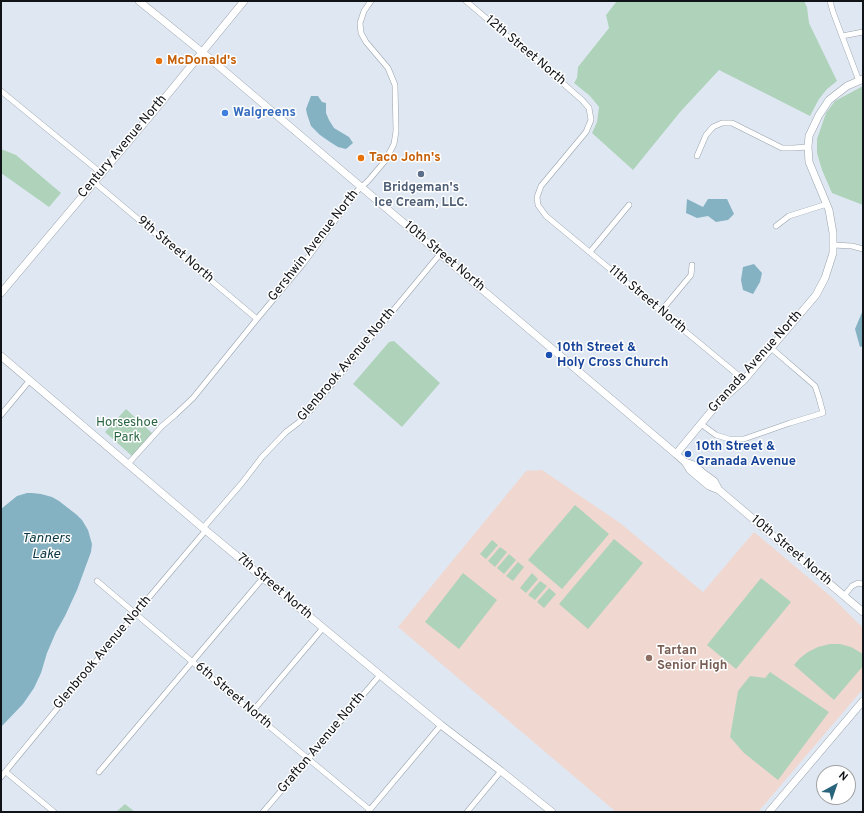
<!DOCTYPE html>
<html>
<head>
<meta charset="utf-8">
<style>
	body { margin:0 }
	#map { position:relative; width:864px; height:813px; overflow:hidden; background:#dfe8f2; font-family:Overpass,sans-serif }
	canvas { display:block }
	.frame { position:absolute; inset:0; border:2px solid #101317; pointer-events:none }
	.north { position:absolute; left:816px; top:765px; width:40px; height:40px; box-sizing:border-box; background:#fff; border:1px solid #9fa1a2; border-radius:50%; rotate:40deg; font-size:11px; font-weight:700; line-height:16px; text-align:center; color:#101317 }
	.north::after { content:''; display:block; margin:auto; width:14px; height:18px; background:#29647c; clip-path:polygon(50% 0,100% 100%,50% 72%,0 100%) }
</style>
</head>
<body>
<div id="map">
<canvas width="864" height="813"></canvas>
<div class="frame"></div>
<div class="north">N</div>
</div>
<script>
const context = document.querySelector('canvas').getContext('2d');
context.lineJoin = 'round';
function fill(path, color) {
  context.fillStyle = color;
  context.fill(path, 'evenodd');
}
function shape(rows) {
  const path = new Path2D();
  for (const r of rows) {
    path.moveTo(r[0], r[1]);
    for (let i = 2; i < r.length; i += 2) path.lineTo(r[i], r[i + 1]);
  }
  return path;
}
function stroke(path, color, width, dash) {
  context.strokeStyle = color;
  context.lineWidth = width;
  context.lineCap = dash ? 'butt' : 'round';
  context.setLineDash(dash || []);
  context.stroke(path);
}
function write(font, color, halo, rows, align = 'center') {
  context.font = font + ' Overpass,sans-serif';
  context.lineWidth = 3;
  context.setLineDash([]);
  context.textBaseline = 'middle';
  context.strokeStyle = halo;
  context.fillStyle = color;
  for (const [text, x, y, turn = 0] of rows) {
    context.save();
    context.translate(x, y);
    context.rotate((+turn || 0) * Math.PI / 180);
    context.textAlign = isNaN(turn) ? turn : align;
    if (halo) context.strokeText(text, 0, 0);
    context.fillText(text, 0, 0);
    context.restore();
  }
}
fill(shape([
	[542,470,620,523,703,592,754,532,834,599,863,628,863,689,758,812,616,812,398,627,526,471]
]), '#f0d7d0');
fill(shape([
	[617,1,804,1,807,7,809,23,837,81,827,89,819,99,810,116,719,70,681,111,633,170,592,133,597,122,599,107,590,96,574,83,577,78,578,67,609,28,606,15],
	[863,86,863,205,832,193,822,170,817,153,817,139,826,113,835,101],
	[1,149,16,155,61,193,49,207,1,173],
	[394,341,440,383,402,427,353,384,389,342],
	[126,409,152,433,132,456,105,432],
	[575,505,609,534,562,589,528,560],
	[614,539,643,563,588,629,559,604],
	[492,540,498,545,486,559,480,554],
	[500,547,507,552,495,567,488,561],
	[509,554,516,560,504,574,497,568],
	[518,562,524,567,513,581,506,576],
	[463,573,497,600,459,649,425,622],
	[532,573,538,579,526,593,520,588],
	[761,578,791,602,736,669,707,645],
	[540,581,547,586,535,600,528,595],
	[549,588,556,594,544,608,537,602],
	[830,644,840,644,851,647,863,654,863,666,834,700,794,665,800,658,808,652,818,647],
	[770,672,829,712,778,780,744,753,730,737,738,691,750,676,765,678],
	[125,804,135,812,116,812]
]), '#afd3ba');
fill(shape([
	[311,96,318,96,322,102,326,103,326,113,329,120,334,128,349,137,353,143,346,149,338,147,330,142,320,135,311,126,307,114,306,109],
	[687,199,703,207,708,199,727,199,734,214,728,220,716,222,708,216,697,218,686,213],
	[754,264,762,273,760,282,753,294,743,290,741,280,743,267],
	[863,310,863,346,860,347,855,329],
	[27,493,32,493,41,494,52,497,59,501,77,515,82,520,88,530,92,544,91,552,77,590,65,616,56,632,47,653,41,673,34,688,23,704,1,727,1,509,17,496]
]), '#84b2c3');
const street = shape([
	[466,1,566,86,582,100,589,108,591,120,586,132,541,186,537,197,538,205,546,216,744,380],
	[830,1,833,12,859,81],
	[842,36,863,32],
	[1,91,101,173],
	[697,156,706,135,713,127,722,123,732,123,782,148,793,148,808,147],
	[94,182,257,319],
	[776,226,789,216,827,204],
	[833,245,852,246,863,249],
	[590,252,629,205],
	[661,311,691,275,692,265],
	[1,415,30,380],
	[701,424,716,435,729,439,744,439,790,423,823,413,819,398,815,386,806,378,771,348],
	[128,464,162,426,175,415,193,398,257,319,303,264,356,192,368,181,385,161,394,144,396,131,395,85,388,68,366,42,361,33,360,23,364,11,371,1],
	[203,528,242,483,262,457,286,432,298,423,309,412,440,254],
	[97,581,241,703,370,810],
	[844,596,852,586,858,583,863,584],
	[252,712,323,628],
	[6,772,54,812],
	[99,772,263,578],
	[1,777,135,614,206,530],
	[263,812,380,675],
	[368,812,441,725],
	[467,812,501,771]
]);
const secondary = shape([
	[139,1,208,57,676,454,685,462,690,470,709,486,719,490],
	[1,293,150,116,244,1],
	[1,356,203,528,380,675,441,725,501,771,552,812],
	[676,454,719,402,744,380,771,348,816,295,825,278,833,253,833,233,829,210,809,162,808,147,809,136,819,115,829,100,847,86,863,79],
	[685,462,694,465,703,473,714,481,719,490,863,612],
	[769,812,863,701]
]);
stroke(street, '#99a2ab', 6);
stroke(secondary, '#99a2ab', 8);
stroke(street, '#fff', 5);
stroke(secondary, '#fff', 7);
for (const [x, y, r, color] of [
	[159,61,4,"#e8710a"],
	[225,113,4,"#3f7fe0"],
	[361,158,4,"#e8710a"],
	[421,174,4,"#5c6f8a"],
	[549,355,4,"#1a4fb4"],
	[688,454,4,"#1a4fb4"],
	[649,658,4,"#8d6e63"]
]) {
  const dot = new Path2D();
  dot.arc(x, y, r, 0, 2 * Math.PI);
  context.fillStyle = color;
  context.fill(dot);
  stroke(dot, '#fff', 1.5);
}
write('13px', '#101317', '#fff', [
	["12th Street North",525,51,40],
	["Century Avenue North",123,147,-50],
	["Gershwin Avenue North",314,246,-52],
	["9th Street North",175,250,40],
	["10th Street North",444,257,40],
	["11th Street North",647,300,40],
	["Granada Avenue North",756,362,-48],
	["Glenbrook Avenue North",347,365,-50],
	["10th Street North",791,551,40],
	["7th Street North",274,587,40],
	["Glenbrook Avenue North",103,653,-50],
	["6th Street North",233,696,40],
	["Grafton Avenue North",322,743,-50]
]);
write('bold 13px', '#c56008', '#fff', [
	["McDonald's",167,61],
	["Taco John's",369,158]
], 'left');
write('bold 13px', '#366cbe', '#fff', [
	["Walgreens",233,113]
], 'left');
write('bold 13px', '#4e5e75', '#fff', [
	["Bridgeman's",421,188],
	["Ice Cream, LLC.",421,203]
]);
write('bold 13px', '#164399', '#fff', [
	["10th Street &",557,348],
	["Holy Cross Church",557,363],
	["10th Street &",696,447],
	["Granada Avenue",696,462]
], 'left');
write('13px', '#296542', '#fff', [
	["Horseshoe",127,423],
	["Park",127,438]
]);
write('bold 13px', '#785e54', '#fff', [
	["Tartan",657,651],
	["Senior High",657,666]
], 'left');
write('italic 14px', '#0c3744', '#fff', [
	["Tanners",46,539],
	["Lake",46,555]
]);
</script>
</body>
</html>
